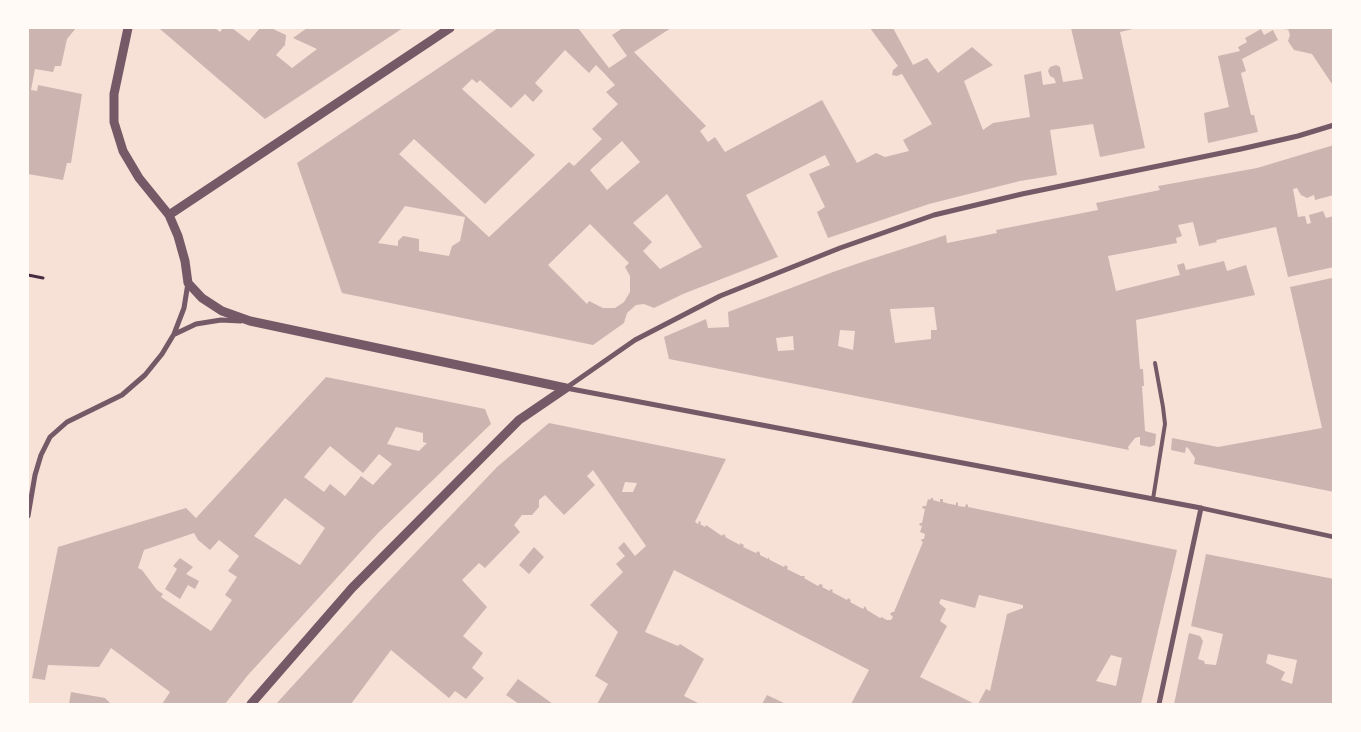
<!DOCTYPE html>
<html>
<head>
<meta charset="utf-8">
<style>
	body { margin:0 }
	#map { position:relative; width:1361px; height:732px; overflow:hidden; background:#f7e1d7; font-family:Inter,sans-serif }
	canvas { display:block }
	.frame { position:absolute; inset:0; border:29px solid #fffaf5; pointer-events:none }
</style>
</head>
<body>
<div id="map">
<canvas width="1361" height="732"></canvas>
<div class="frame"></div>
</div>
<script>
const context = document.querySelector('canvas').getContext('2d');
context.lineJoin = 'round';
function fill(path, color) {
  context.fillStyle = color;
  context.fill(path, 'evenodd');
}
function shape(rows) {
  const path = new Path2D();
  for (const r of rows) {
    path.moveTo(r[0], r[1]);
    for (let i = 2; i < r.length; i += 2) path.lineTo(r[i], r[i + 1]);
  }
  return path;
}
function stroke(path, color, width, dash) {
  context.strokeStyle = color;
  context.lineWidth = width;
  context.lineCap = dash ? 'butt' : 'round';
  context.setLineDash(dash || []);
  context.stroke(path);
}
fill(shape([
	[28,28,76,28,67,39,61,66,55,66,53,72,35,69,31,90,37,91,38,85,82,94,71,163,67,163,63,180,28,174],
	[161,28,215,28,220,32,223,28,232,28,249,41,260,28,271,28,286,35,285,45,276,55,292,68,317,49,293,38,307,28,403,28,265,119,160,29],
	[498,28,578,28,609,68,627,56,612,35,623,28,671,28,634,52,706,126,700,131,708,142,715,137,725,152,822,100,857,163,876,153,885,157,909,151,903,140,932,124,902,74,897,76,892,75,893,70,898,66,870,28,893,28,913,65,927,58,938,73,972,47,993,65,964,81,983,130,993,123,1030,117,1024,75,1041,71,1043,85,1056,83,1054,78,1050,76,1048,71,1050,67,1056,65,1060,67,1063,82,1083,79,1071,28,1137,28,1120,32,1145,148,1100,157,1093,124,1050,130,1057,175,1020,181,929,204,828,238,817,212,825,207,809,174,830,165,825,155,746,195,778,257,683,294,654,308,644,304,636,305,627,313,624,323,593,345,342,293,297,163],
	[565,50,589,73,596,65,603,72,615,85,606,92,618,104,592,129,602,139,574,166,569,162,489,237,399,154,414,139,485,204,535,155,462,89,472,79,477,83,480,80,511,108,525,94,533,102,543,91,535,83],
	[622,141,640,162,607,190,590,170],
	[667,194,702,247,660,269,643,251,652,242,633,223],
	[405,206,465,217,460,241,452,246,449,256,419,251,419,239,403,236,398,241,398,246,378,243],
	[590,224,629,263,625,267,630,276,630,292,624,302,615,308,603,308,589,301,587,304,548,265],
	[1285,28,1334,28,1334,87,1312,54,1294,50,1288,41,1290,35,1288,29,1286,30],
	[1261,29,1264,35,1273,30,1278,40,1242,59,1246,71,1241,73,1251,115,1254,115,1258,132,1208,143,1204,113,1229,107,1218,56,1240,51,1238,47,1247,42,1245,38],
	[1334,145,1334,195,1315,200,1314,195,1307,198,1301,195,1297,188,1293,189,1298,217,1305,216,1307,224,1311,223,1309,215,1323,211,1326,218,1334,216,1334,267,1288,277,1276,227,1216,240,1217,242,1199,246,1193,222,1178,225,1182,236,1176,238,1177,243,1108,256,1116,291,1180,275,1177,265,1184,263,1186,270,1224,261,1227,271,1246,265,1255,295,1136,320,1140,369,1143,369,1144,386,1142,386,1145,431,1156,434,1155,445,1150,447,1140,445,1140,437,1138,437,1135,438,1128,447,1129,450,669,359,664,337,706,319,708,328,729,327,728,312,833,272,868,260,946,235,947,243,997,233,996,230,1098,210,1096,203,1160,190,1158,186,1257,168],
	[934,307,937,330,931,330,931,339,895,343,890,309],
	[840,330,855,331,853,350,838,346],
	[793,336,794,350,778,351,776,338],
	[1332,278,1334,283,1334,492,1194,464,1195,458,1188,448,1186,447,1185,453,1171,450,1172,438,1218,447,1322,428,1290,287],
	[326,377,485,409,491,424,378,533,248,675,225,704,162,704,170,692,111,648,99,667,48,665,45,680,32,678,58,547,186,508,196,518],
	[396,427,423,433,423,442,427,443,419,451,387,444],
	[330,446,363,473,379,454,392,464,373,485,361,476,345,496,330,484,324,492,304,477],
	[285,498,325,528,300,565,254,536],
	[194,533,198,540,210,550,219,540,239,556,228,571,237,577,225,595,232,600,211,631,161,597,163,594,157,590,142,570,138,568,144,550],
	[549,423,726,459,695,522,698,524,699,521,701,522,700,524,705,527,706,525,722,536,723,534,726,536,725,537,740,545,740,543,744,545,743,547,756,553,758,551,760,553,760,555,768,559,768,557,770,560,784,567,785,565,788,567,787,569,801,576,805,576,804,578,818,586,820,584,823,585,822,587,830,591,830,589,833,590,832,592,847,600,848,598,851,600,850,602,863,609,865,606,867,610,880,618,883,617,883,618,887,620,891,620,893,617,890,614,892,612,894,612,923,542,921,541,922,539,924,539,925,534,920,532,922,526,919,525,920,523,922,523,925,509,922,508,923,506,926,506,928,499,930,500,931,498,933,498,933,500,940,502,940,499,943,499,943,502,950,504,956,505,956,502,958,503,958,506,965,507,966,504,968,505,968,507,1177,550,1141,704,978,704,986,689,990,691,1007,614,1023,608,1023,605,979,595,975,608,941,599,939,603,946,609,940,621,947,626,920,677,975,704,851,704,869,670,674,570,645,632,678,646,680,644,704,659,684,696,700,704,597,704,608,684,595,676,618,632,590,605,623,572,616,564,625,556,618,548,624,542,635,556,646,546,593,470,587,476,595,485,564,515,545,495,539,500,539,507,532,515,522,515,514,525,520,532,485,568,479,563,462,580,487,607,463,636,483,653,472,668,484,678,466,699,455,691,449,698,391,650,351,704,276,704,379,591,497,467],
	[625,482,637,483,633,492,622,492],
	[1111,655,1122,658,1116,686,1096,681],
	[534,547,544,557,529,574,519,565],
	[1206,554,1334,579,1334,704,1174,704,1189,633,1200,636,1203,641,1198,659,1204,661,1205,664,1216,665,1223,634,1191,626],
	[1268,654,1297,660,1292,684,1281,680,1285,672,1266,663],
	[180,558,193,567,186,574,199,581,195,589,188,585,180,599,165,589,177,569,173,566],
	[518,679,553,704,519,704,506,695],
	[71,692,105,698,111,704,69,704],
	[767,695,786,704,762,704]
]), '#ccb4b1');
stroke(shape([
	[28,275,43,278]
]), '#4a2c40', 3);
stroke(shape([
	[1153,499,1165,424,1163,407,1155,363]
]), '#755966', 4);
stroke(shape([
	[1201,508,1334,537]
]), '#755966', 4.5);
stroke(shape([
	[175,334,196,324,221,320,241,321],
	[566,388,1201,508,1159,704],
	[566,388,635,340,720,296,840,248,934,215,1022,194,1241,149,1298,136,1334,125],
	[28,516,35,475,41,455,50,437,67,422,122,395,145,375,162,354,174,334,184,308,188,283]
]), '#755966', 5);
stroke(shape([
	[128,28,114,94,114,122,123,151,139,178,169,215,178,236,185,261,188,283,202,298,222,311,250,321,566,388],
	[169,215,450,28],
	[251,704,352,588,519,420,566,388]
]), '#755966', 9);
</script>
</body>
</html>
